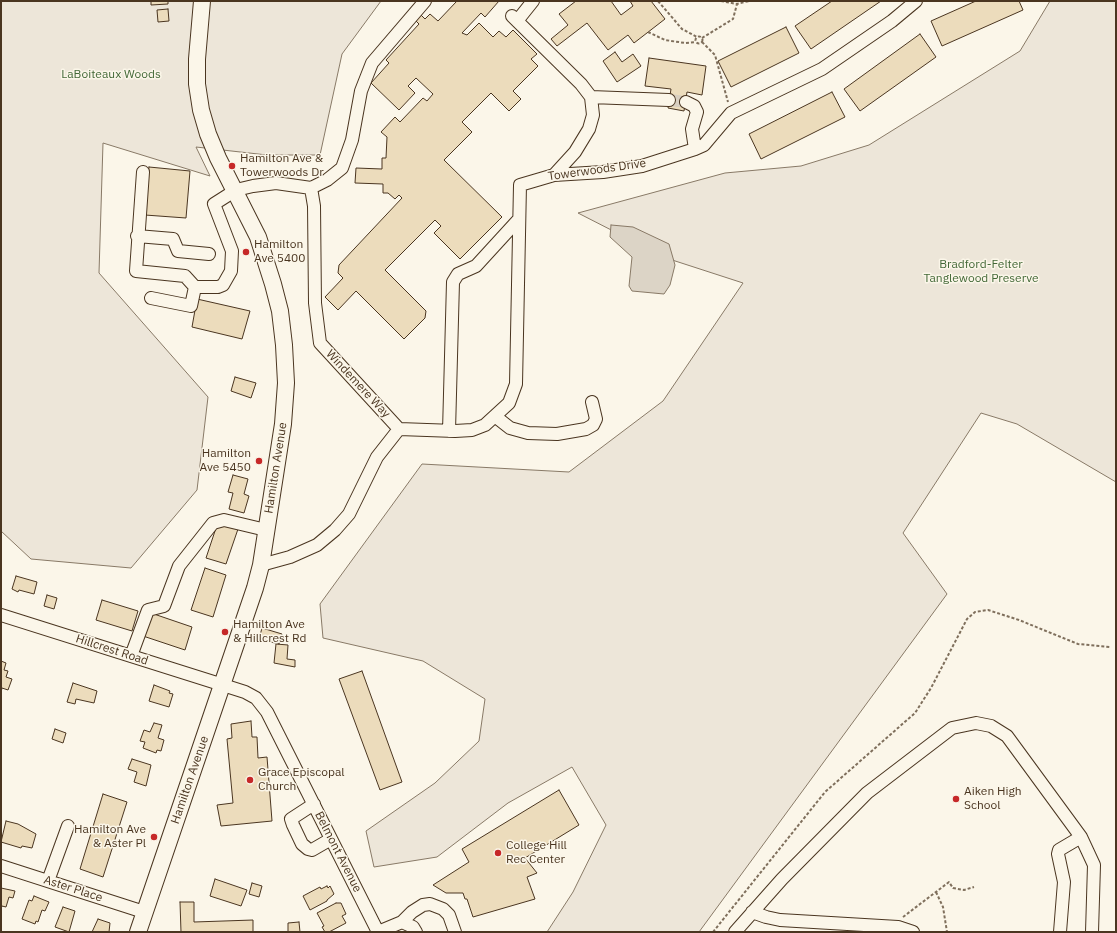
<!DOCTYPE html>
<html>
<head>
<meta charset="utf-8">
<style>
	body { margin:0 }
	#map { position:relative; width:1117px; height:933px; overflow:hidden; background:#fbf6e9; font-family:"IBM Plex Sans",sans-serif }
	canvas { display:block }
	.frame { position:absolute; inset:0; border:2px solid #4a3520; pointer-events:none }
</style>
</head>
<body>
<div id="map">
<canvas width="1117" height="933"></canvas>
<div class="frame"></div>
</div>
<script>
const context = document.querySelector('canvas').getContext('2d');
context.lineJoin = 'round';
function fill(path, color) {
  context.fillStyle = color;
  context.fill(path, 'evenodd');
}
function shape(rows) {
  const path = new Path2D();
  for (const r of rows) {
    if (r.length === 3) {
      path.moveTo(r[0] + r[2], r[1]);
      path.arc(r[0], r[1], r[2], 0, 2 * Math.PI);
      continue;
    }
    path.moveTo(r[0], r[1]);
    for (let i = 2; i < r.length; i += 2) path.lineTo(r[i], r[i + 1]);
  }
  return path;
}
function stroke(path, color, width, dash) {
  context.strokeStyle = color;
  context.lineWidth = width;
  context.lineCap = dash ? 'butt' : 'round';
  context.setLineDash(dash || []);
  context.stroke(path);
}
function write(font, color, halo, rows, align = 'center') {
  context.font = font + ' "IBM Plex Sans",sans-serif';
  context.lineWidth = 3;
  context.setLineDash([]);
  context.textBaseline = 'middle';
  context.strokeStyle = halo;
  context.fillStyle = color;
  for (const [text, x, y, turn = 0] of rows) {
    context.save();
    context.translate(x, y);
    context.rotate((+turn || 0) * Math.PI / 180);
    context.textAlign = isNaN(turn) ? turn : align;
    if (halo) context.strokeText(text, 0, 0);
    context.fillText(text, 0, 0);
    context.restore();
  }
}
const green = shape([
	[1,1,381,1,342,54,320,155,267,155,196,147,210,176,103,143,99,273,208,397,197,490,131,568,31,559,1,531,1,1],
	[1050,1,1116,1,1116,482,1017,424,981,413,903,533,947,594,699,932,547,932,573,892,606,825,572,767,508,803,437,857,374,867,366,831,435,783,479,741,485,699,423,661,323,638,320,604,422,464,569,472,663,401,743,283,666,258,578,213,725,173,801,166,869,145,1020,51,1050,1]
]);
fill(green, '#ede6d9');
stroke(green, '#887966', 1);
const water = shape([
	[611,225,633,227,669,244,675,265,670,285,664,294,632,291,629,286,632,257,610,237,611,225]
]);
fill(water, '#dcd4c6');
stroke(water, '#887966', 1);
const building = shape([
	[151,1,168,1,168,4,151,5,151,1],
	[457,1,499,1,485,17,481,13,462,33,467,35,479,23,493,37,499,31,506,37,513,30,537,54,531,59,538,66,513,91,521,99,509,111,491,93,462,122,472,132,444,160,502,217,460,259,434,233,441,226,435,220,385,270,426,311,425,318,404,339,356,291,338,310,325,297,343,278,338,273,339,265,402,198,399,195,395,199,388,193,383,193,383,184,355,183,356,168,382,169,382,158,386,158,387,137,381,132,395,117,400,122,423,98,427,101,433,94,416,78,408,86,415,93,399,110,371,83,389,63,386,60,419,24,412,17,417,11,425,19,430,14,438,21,457,1],
	[576,1,611,1,621,15,633,6,630,1,651,1,665,19,634,43,628,35,608,50,587,23,557,46,551,39,568,25,559,14,576,1],
	[832,1,881,1,811,49,795,26,832,1],
	[976,1,1019,1,1023,10,942,46,931,21,976,1],
	[168,9,169,21,158,22,157,10,168,9],
	[786,27,799,53,731,87,718,61,786,27],
	[920,34,936,57,860,111,844,89,920,34],
	[615,52,622,62,633,54,641,66,617,82,603,61,615,52],
	[649,58,706,66,702,95,687,92,684,111,668,108,671,89,645,86,649,58],
	[832,92,845,117,761,159,749,134,832,92],
	[149,167,190,171,186,218,145,215,149,167],
	[197,299,250,311,242,339,192,327,197,299],
	[235,377,256,383,251,398,231,391,235,377],
	[233,475,248,479,244,494,249,496,244,513,229,509,233,493,228,492,233,475],
	[218,522,238,529,226,564,206,558,218,522],
	[205,568,226,575,213,617,191,610,205,568],
	[16,576,37,582,34,594,19,590,18,592,12,589,16,576],
	[47,595,57,598,54,609,44,606,47,595],
	[102,600,138,611,132,631,96,620,102,600],
	[148,612,192,627,185,650,140,635,148,612],
	[262,628,282,634,279,644,259,639,262,628],
	[276,644,288,645,287,659,295,660,295,667,274,663,276,644],
	[1,661,6,663,4,670,8,671,6,677,12,679,8,690,2,688,1,692,1,661],
	[362,671,402,782,380,790,339,679,362,671],
	[73,683,97,691,94,703,76,699,75,704,67,702,73,683],
	[154,685,170,691,169,693,173,694,169,707,149,701,154,685],
	[251,721,252,737,257,737,258,758,267,757,272,821,221,826,217,805,233,803,227,739,232,738,231,724,251,721],
	[154,723,162,725,158,738,164,740,161,751,157,750,156,753,143,748,145,742,140,741,144,730,150,732,154,723],
	[55,729,66,733,63,743,52,739,55,729],
	[132,759,151,765,146,786,134,782,137,772,128,769,132,759],
	[559,790,579,825,525,858,537,873,527,877,535,899,473,917,467,899,465,899,463,893,446,893,433,885,469,862,462,849,559,790],
	[103,794,127,802,103,877,80,869,103,794],
	[6,821,18,824,36,834,32,848,22,846,21,848,1,842,6,821],
	[215,879,247,890,241,906,210,896,215,879],
	[252,883,262,886,259,897,249,894,252,883],
	[327,886,328,888,330,886,334,894,327,900,327,901,310,910,303,896,320,887,321,889,327,886],
	[1,888,15,891,13,898,9,897,6,907,2,906,1,909,1,888],
	[34,896,49,902,45,911,42,910,38,922,36,921,35,924,22,919,29,900,32,901,34,896],
	[180,902,194,902,194,922,253,920,253,932,181,932,180,902],
	[336,903,341,903,346,914,342,916,346,923,329,932,325,932,322,927,324,926,317,913,336,903],
	[63,907,75,911,69,932,55,927,63,907],
	[98,919,110,923,109,932,92,932,98,919],
	[299,922,300,932,288,932,288,923,299,922]
]);
fill(building, '#ecdcbc');
stroke(building, '#4a3520', 1);
stroke(shape([
	[669,100,686,102]
]), '#d8cfc1', 12, [12, 6]);
const minor = shape([
	[512,16,581,84,591,97,593,115,589,129,575,152,554,175],
	[517,21,533,1],
	[591,97,669,100],
	[686,102,694,106,697,112,692,129,695,149],
	[143,172,136,271,185,276,195,287,218,287,223,285,231,271,232,251,214,204,236,190,253,186,276,183,311,188],
	[311,188,314,206,315,303,320,343,399,429],
	[311,188,327,180,342,168,352,140,361,91,372,63,425,1],
	[137,236,173,239,178,251,209,254],
	[151,298,191,306,195,287],
	[496,417,510,428,528,433,557,434,586,429,593,425,596,419,592,402],
	[399,429,455,431,472,430,485,425,509,403,516,384,520,185,554,175,603,172,642,166,695,149,704,145,731,113,822,69,892,21,916,1],
	[449,431,453,282,458,274,476,266,519,219],
	[261,565,290,557,317,545,335,530,349,514,377,457,399,429],
	[1,615,223,685,245,692,256,698,267,712,378,932],
	[131,656,148,610,164,606,179,566,213,523,224,520,266,530],
	[314,804,291,819,293,825,302,844,308,849,312,850,331,839],
	[1,866,144,912],
	[48,881,68,826],
	[752,912,766,917,780,920,898,927,913,932],
	[402,922,413,927,416,932],
	[378,932,402,922,412,912,423,905,430,904,443,909,449,915,455,932],
	[735,932,782,879,867,793,952,728,976,723,991,726,1007,736,1081,837,1094,865,1092,932],
	[1060,932,1064,882,1058,854,1059,850,1081,837]
]);
const major = shape([
	[138,932,255,588,261,565,283,424,286,383,284,345,280,311,273,284,258,237,218,158,208,134,201,110,197,84,197,59,202,1]
]);
stroke(minor, '#4a3520', 14);
stroke(major, '#4a3520', 18);
stroke(shape([
	[658,1,682,29,697,37],
	[721,1,737,4,749,1],
	[648,32,665,40,685,43,696,42],
	[699,40,3.5],
	[702,38,733,19,737,4],
	[702,42,715,55,728,102],
	[936,892,943,907,947,932],
	[903,917,949,882,953,888,964,890,974,887],
	[713,932,825,792,915,713,931,688,967,619,975,612,988,610,1019,620,1078,644,1110,647]
]), '#7f6f5c', 2, [3, 2]);
stroke(minor, '#fbf6e9', 12);
stroke(major, '#fbf6e9', 16);
for (const [x, y, r, color] of [
	[232,166,4,"#c62828"],
	[246,252,4,"#c62828"],
	[259,461,4,"#c62828"],
	[225,632,4,"#c62828"],
	[250,780,4,"#c62828"],
	[956,799,4,"#c62828"],
	[154,837,4,"#c62828"],
	[498,853,4,"#c62828"]
]) {
  const dot = new Path2D();
  dot.arc(x, y, r, 0, 2 * Math.PI);
  context.fillStyle = color;
  context.fill(dot);
  stroke(dot, '#fbf6e9', 1.5);
}
write('12px', '#436837', '#fbf6e9', [
	["LaBoiteaux Woods",111,75],
	["Bradford-Felter",981,265],
	["Tanglewood Preserve",981,279]
]);
write('12px', '#4a3520', '#fbf6e9', [
	["Hamilton Ave &",240,159],
	["Towerwoods Dr",240,173],
	["Hamilton",254,245],
	["Ave 5400",254,259],
	["Hamilton",251,454,"right"],
	["Ave 5450",251,468,"right"],
	["Hamilton Ave",233,625],
	["& Hillcrest Rd",233,639],
	["Grace Episcopal",258,773],
	["Church",258,787],
	["Aiken High",964,792],
	["School",964,806],
	["Hamilton Ave",146,830,"right"],
	["& Aster Pl",146,844,"right"],
	["College Hill",506,846],
	["Rec Center",506,860]
], 'left');
write('12px', '#4a3520', '#fbf6e9', [
	["Towerwoods Drive",597,170,-8],
	["Windemere Way",358,384,47],
	["Hamilton Avenue",276,468,-81],
	["Hillcrest Road",112,650,18],
	["Hamilton Avenue",190,780,-71],
	["Belmont Avenue",338,852,63],
	["Aster Place",73,889,18]
]);
</script>
</body>
</html>
